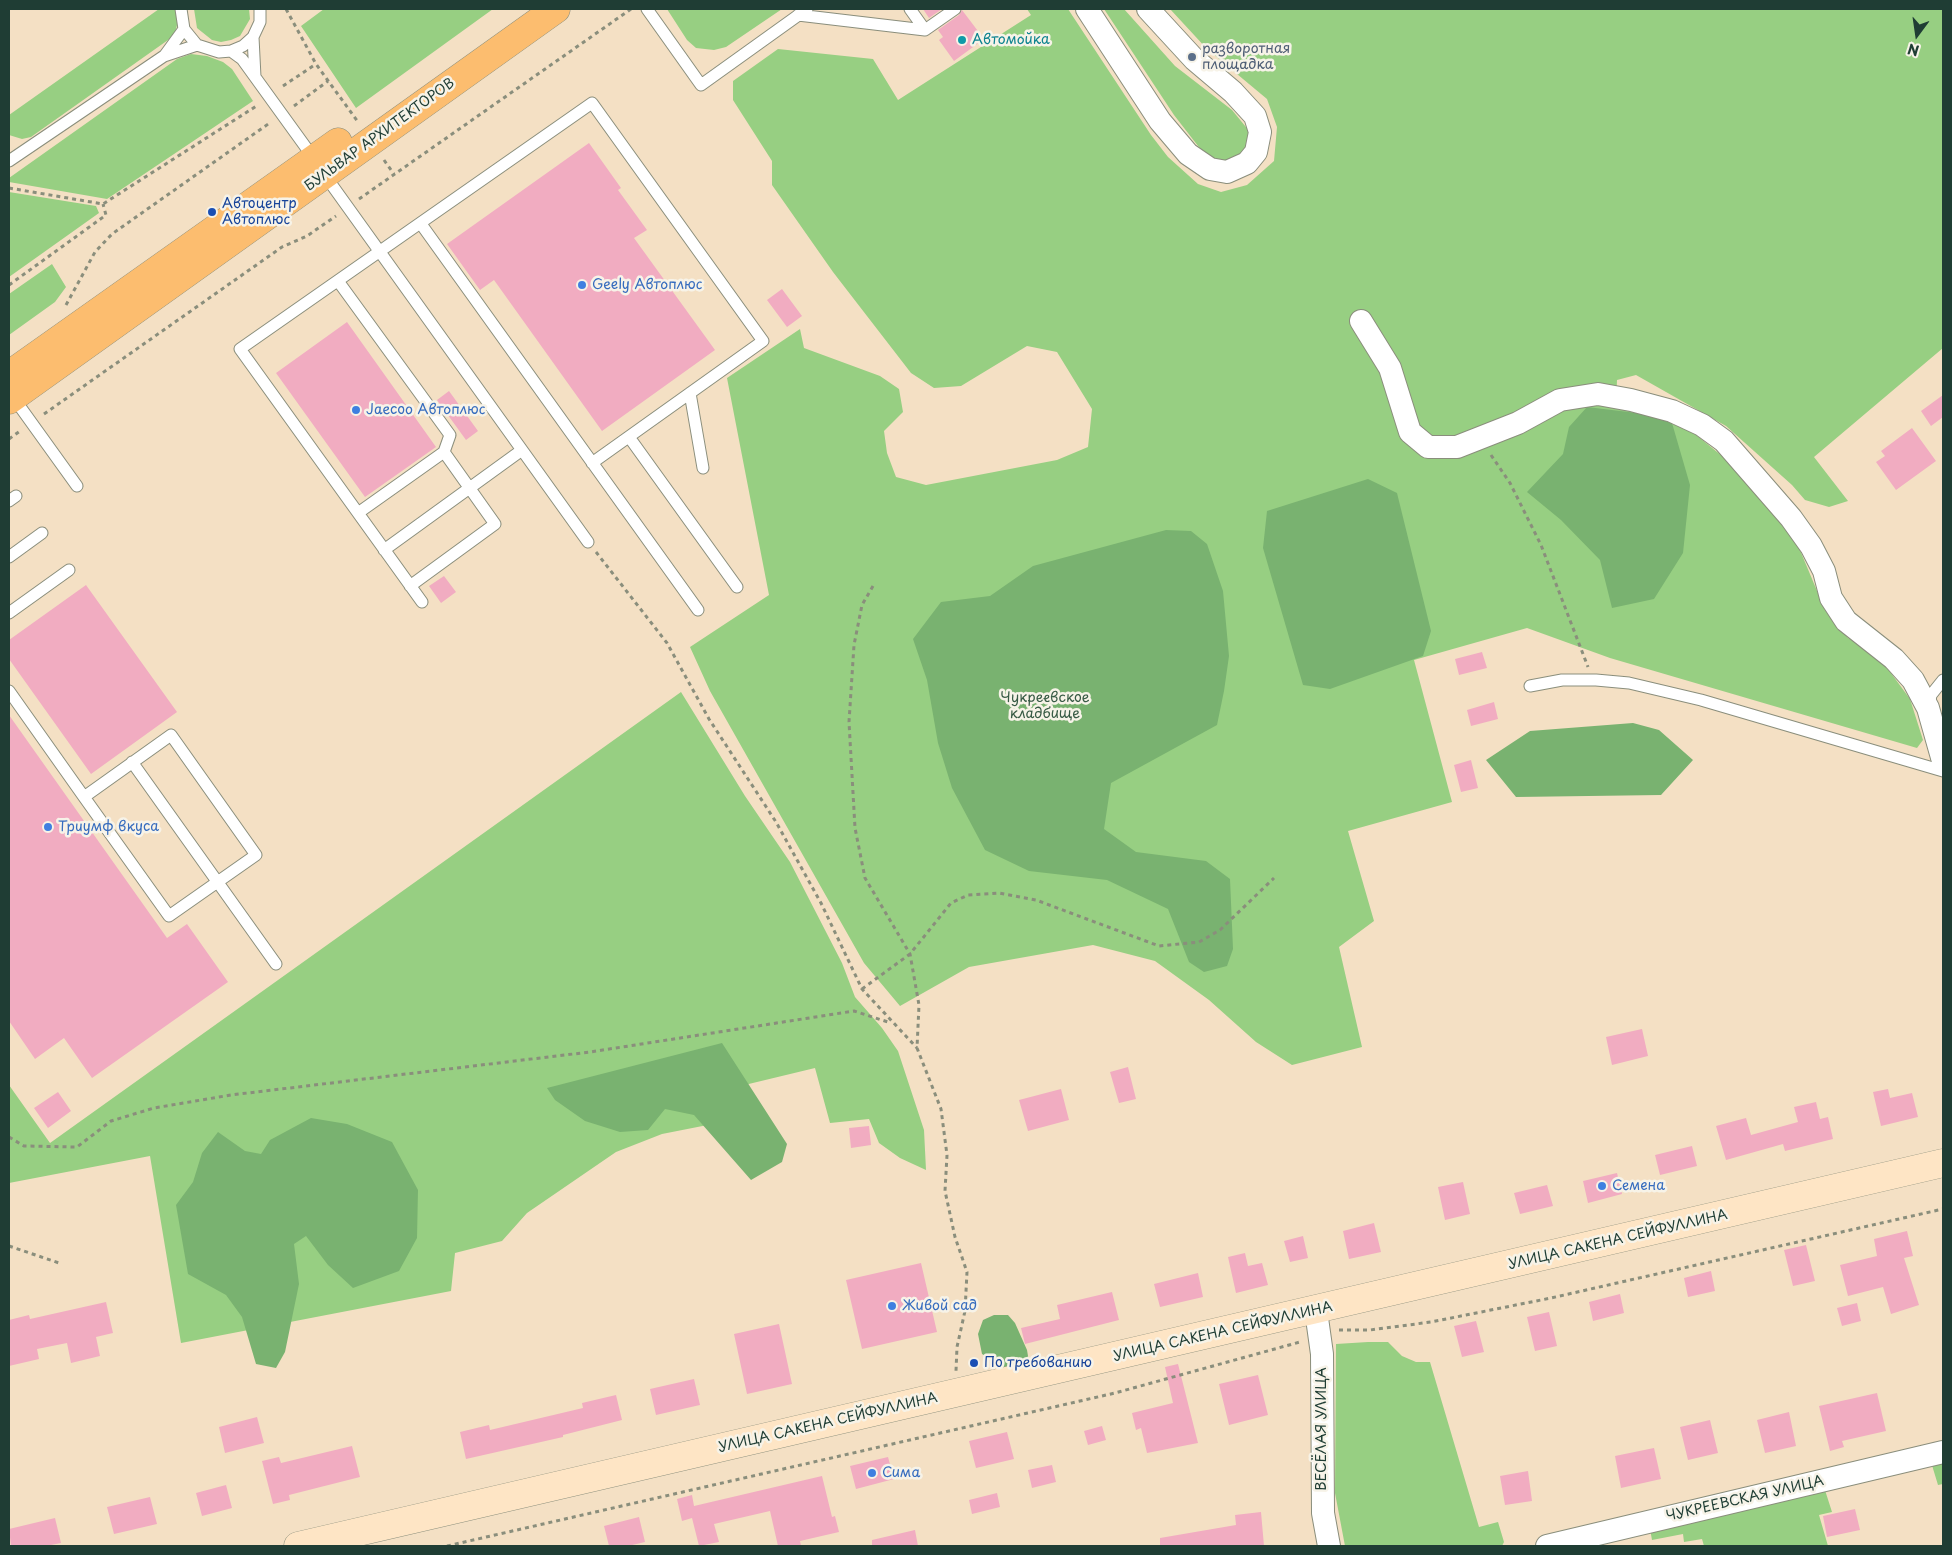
<!DOCTYPE html>
<html>
<head>
<meta charset="utf-8">
<style>
	body { margin:0 }
	#map { position:relative; width:1952px; height:1555px; overflow:hidden; background:#f4e0c4; font-family:"Playpen Sans",sans-serif }
	canvas { display:block }
	.frame { position:absolute; inset:0; border:10px solid #1f3d34; pointer-events:none }
	.north { position:absolute; left:1892px; top:10px; width:50px; height:50px; -webkit-text-stroke:4px #f7f3e8; paint-order:stroke; rotate:194deg; font-size:14px; font-weight:700; line-height:20px; text-align:center; color:#1f3d34 }
	.north::after { content:''; display:block; margin:auto; width:18px; height:22px; background:#1f3d34; clip-path:polygon(50% 0,100% 100%,50% 72%,0 100%) }
</style>
</head>
<body>
<div id="map">
<canvas width="1952" height="1555"></canvas>
<div class="frame"></div>
<div class="north">N</div>
</div>
<script>
const context = document.querySelector('canvas').getContext('2d');
context.lineJoin = 'round';
function fill(path, color) {
  context.fillStyle = color;
  context.fill(path, 'evenodd');
}
function shape(rows) {
  const path = new Path2D();
  for (const r of rows) {
    path.moveTo(r[0], r[1]);
    for (let i = 2; i < r.length; i += 2) path.lineTo(r[i], r[i + 1]);
  }
  return path;
}
function stroke(path, color, width, dash) {
  context.strokeStyle = color;
  context.lineWidth = width;
  context.lineCap = dash ? 'butt' : 'round';
  context.setLineDash(dash || []);
  context.stroke(path);
}
function write(font, color, halo, rows, align = 'center') {
  context.font = font + ' "Playpen Sans",sans-serif';
  context.lineWidth = 5;
  context.setLineDash([]);
  context.textBaseline = 'middle';
  context.strokeStyle = halo;
  context.fillStyle = color;
  for (const [text, x, y, turn = 0] of rows) {
    context.save();
    context.translate(x, y);
    context.rotate((+turn || 0) * Math.PI / 180);
    context.textAlign = isNaN(turn) ? turn : align;
    if (halo) context.strokeText(text, 0, 0);
    context.fillText(text, 0, 0);
    context.restore();
  }
}
fill(shape([
	[159,9,177,9,177,25,175,33,168,40,31,137,22,139,9,135,9,115],
	[194,9,249,9,250,19,240,36,231,40,221,42,212,40,197,28],
	[324,9,493,9,356,108,301,26],
	[667,9,782,9,726,47,714,50,696,48,687,40],
	[1027,9,1068,9,1151,135,1168,157,1198,184,1221,192,1247,185,1274,161,1277,127,1267,99,1207,49,1170,9,1943,9,1943,348,1814,457,1848,501,1829,507,1805,500,1792,485,1726,426,1636,375,1617,380,1616,405,1690,430,1727,460,1797,543,1825,610,1848,638,1877,654,1910,699,1923,740,1917,748,1610,658,1527,628,1414,660,1452,802,1348,831,1374,921,1339,947,1362,1047,1292,1065,1256,1042,1209,1000,1155,961,1093,945,969,967,900,1006,864,963,710,691,690,647,769,595,727,378,800,329,804,348,880,376,899,389,903,412,884,431,887,453,896,477,926,485,1057,460,1088,447,1092,409,1057,352,1027,346,961,386,934,388,911,373,833,272,772,185,772,161,733,100,733,81,778,49,873,59,898,100,1031,15],
	[1104,9,1124,9,1175,66,1232,110,1250,132,1244,152,1233,161,1222,161,1205,155,1174,115],
	[191,54,207,56,223,62,232,69,253,101,107,199,9,182,9,178,177,59],
	[9,192,96,206,99,213,9,277],
	[52,264,66,287,55,302,9,335,9,294],
	[681,692,745,796,790,862,842,963,855,997,882,1028,898,1051,924,1130,926,1170,900,1158,879,1143,869,1119,830,1123,815,1068,728,1089,738,1119,662,1134,616,1152,527,1213,502,1241,455,1253,451,1291,181,1343,150,1156,9,1183,9,1085,50,1143],
	[1368,1342,1388,1342,1402,1356,1416,1362,1430,1362,1479,1527,1498,1522,1504,1542,1502,1546,1345,1546,1335,1493,1336,1344],
	[1943,1459,1943,1484,1938,1485,1931,1462],
	[1824,1487,1832,1512,1819,1515,1828,1546,1704,1546,1702,1539,1684,1542,1683,1534,1652,1540,1650,1529]
]), '#97cf82');
fill(shape([
	[1587,407,1645,414,1672,423,1690,485,1683,553,1654,599,1612,608,1600,560,1561,520,1527,492,1563,454,1569,427],
	[1368,479,1397,493,1431,631,1423,656,1330,689,1303,685,1263,548,1267,511],
	[1166,530,1191,531,1207,544,1223,591,1229,656,1224,691,1217,725,1111,783,1104,829,1136,852,1206,861,1230,879,1233,949,1227,966,1204,972,1189,962,1168,909,1107,880,1029,871,985,850,952,788,938,743,927,680,913,639,941,602,990,596,1033,566],
	[1633,723,1659,730,1693,760,1661,795,1516,797,1486,760,1530,731],
	[722,1043,787,1144,782,1162,751,1180,694,1115,665,1109,648,1130,620,1132,585,1121,555,1100,547,1088],
	[311,1118,347,1124,392,1142,418,1190,417,1238,399,1271,353,1288,328,1265,306,1236,294,1244,299,1284,285,1352,276,1368,256,1364,242,1317,226,1295,188,1274,176,1205,193,1182,202,1153,218,1132,245,1151,261,1154,270,1140],
	[994,1315,1008,1315,1015,1323,1027,1350,1028,1356,1025,1362,1006,1368,982,1354,978,1334,983,1320]
]), '#79b270');
fill(shape([
	[923,9,942,9,929,18],
	[962,10,984,39,954,61,939,40,943,37,938,30,959,15],
	[589,143,621,188,618,190,647,230,634,238,715,350,602,431,494,280,480,290,447,244],
	[782,289,802,316,787,327,767,300],
	[347,322,436,447,365,497,276,373],
	[449,391,478,431,466,440,437,400],
	[1943,395,1943,417,1931,426,1921,411],
	[1912,428,1936,461,1896,490,1876,462,1885,456,1881,451],
	[444,576,456,592,441,603,429,586],
	[86,585,177,712,91,774,9,659,9,640],
	[1482,652,1487,668,1459,675,1455,659],
	[1494,702,1498,719,1471,726,1467,710],
	[9,715,167,938,187,924,228,982,92,1078,64,1038,35,1059,9,1021],
	[1471,760,1478,788,1461,792,1454,765],
	[1642,1029,1648,1056,1612,1065,1606,1037],
	[1128,1067,1136,1099,1119,1103,1110,1072],
	[1061,1089,1069,1120,1028,1131,1019,1100],
	[1888,1089,1890,1098,1912,1093,1918,1117,1881,1126,1873,1092],
	[58,1092,71,1111,48,1128,34,1108],
	[1816,1102,1820,1119,1828,1117,1833,1139,1785,1151,1783,1144,1726,1160,1716,1126,1746,1118,1751,1135,1798,1122,1794,1107],
	[869,1126,871,1145,851,1148,849,1128],
	[1692,1146,1697,1166,1660,1175,1655,1155],
	[1617,1173,1622,1194,1588,1203,1583,1181],
	[1463,1182,1470,1214,1445,1220,1438,1187],
	[1547,1185,1553,1206,1520,1214,1514,1193],
	[1374,1223,1381,1252,1349,1259,1343,1231],
	[1907,1231,1913,1256,1904,1258,1919,1305,1891,1314,1883,1287,1848,1296,1840,1265,1877,1256,1874,1239],
	[1303,1236,1308,1258,1290,1262,1284,1241],
	[1806,1245,1815,1281,1793,1286,1784,1250],
	[1245,1253,1248,1266,1262,1263,1268,1285,1236,1293,1228,1257],
	[921,1263,937,1332,862,1349,846,1280],
	[1711,1271,1715,1291,1688,1297,1684,1278],
	[1198,1273,1203,1297,1160,1307,1154,1284],
	[1112,1292,1119,1320,1025,1344,1021,1328,1060,1319,1057,1305],
	[1620,1294,1624,1313,1593,1321,1589,1302],
	[106,1302,113,1333,96,1337,100,1356,71,1363,67,1343,37,1349,39,1359,9,1366,9,1320,29,1315,30,1319],
	[1857,1303,1861,1321,1842,1326,1837,1308],
	[1549,1312,1557,1346,1535,1351,1527,1317],
	[1476,1321,1484,1352,1462,1357,1454,1326],
	[779,1324,792,1384,747,1394,734,1334],
	[1178,1364,1198,1443,1147,1453,1141,1428,1136,1430,1132,1413,1173,1403,1165,1367],
	[1258,1375,1268,1415,1229,1425,1219,1384],
	[694,1379,700,1405,656,1415,650,1389],
	[1877,1393,1886,1431,1842,1441,1844,1447,1830,1451,1819,1406],
	[616,1395,622,1420,563,1435,563,1437,466,1459,460,1432,489,1425,490,1430,583,1408,582,1403],
	[1789,1412,1796,1446,1765,1453,1757,1420],
	[257,1417,264,1443,225,1453,219,1427],
	[1710,1420,1718,1453,1688,1460,1680,1427],
	[1102,1426,1106,1440,1088,1445,1084,1431],
	[1007,1432,1014,1459,976,1468,969,1441],
	[352,1446,360,1477,289,1495,290,1500,273,1504,262,1461,279,1457,281,1463],
	[1654,1448,1661,1479,1621,1488,1615,1456],
	[888,1457,894,1479,856,1489,850,1466],
	[1052,1465,1056,1482,1032,1488,1028,1470],
	[1528,1471,1532,1501,1505,1505,1500,1476],
	[822,1476,832,1517,835,1516,839,1532,800,1541,801,1546,778,1546,770,1511,714,1524,719,1542,699,1546,692,1518,682,1521,677,1499,692,1495,694,1506],
	[226,1485,232,1508,202,1516,196,1493],
	[997,1493,1000,1507,972,1514,969,1500],
	[150,1497,157,1524,114,1534,107,1507],
	[1855,1509,1860,1530,1827,1537,1823,1516],
	[1261,1512,1264,1546,1160,1546,1160,1538,1236,1525,1235,1515],
	[639,1517,645,1542,628,1546,609,1546,604,1526],
	[55,1518,61,1543,46,1546,11,1546,9,1529],
	[915,1530,918,1546,872,1546,872,1540]
]), '#f1acc1');
const service = shape([
	[181,9,184,29,197,45,219,52,231,51,243,46,253,37,260,22,260,9],
	[647,9,701,85,807,9],
	[910,9,925,30,955,9],
	[798,15,925,30],
	[253,37,255,77],
	[231,51,242,59,315,160],
	[165,55,184,29],
	[9,161,164,56,197,45],
	[324,174,588,542],
	[421,224,698,610],
	[338,281,450,435,444,452],
	[690,393,703,468],
	[13,397,77,486],
	[629,437,737,587],
	[9,501,16,496],
	[358,513,444,452,495,524,410,586],
	[384,550,522,450],
	[9,557,42,533],
	[422,602,240,349,592,103,763,341,592,463],
	[9,613,69,570],
	[1530,686,1562,680,1596,680,1629,683,1701,700,1943,771],
	[9,691,84,797,169,916,256,855,171,735,84,797],
	[1929,706,1931,695,1943,680],
	[132,762,276,964]
]);
const minor = shape([
	[1087,9,1160,121,1188,154,1210,169,1227,172,1247,163,1256,152,1260,132,1255,116,1233,92,1194,59,1148,9],
	[1361,321,1390,368,1410,432,1428,447,1457,447,1518,423,1560,400,1598,394,1631,400,1672,411,1702,425,1724,441,1791,518,1811,546,1824,571,1831,598,1846,621,1894,659,1913,680,1928,708,1943,761],
	[1316,1311,1322,1354,1323,1513,1329,1546],
	[1547,1546,1943,1452]
]);
const secondary = shape([
	[298,1546,1943,1163]
]);
const primary = shape([
	[9,375,338,142],
	[9,400,556,9]
]);
stroke(service, '#8a8e7c', 13);
stroke(minor, '#8a8e7c', 24);
stroke(secondary, '#8a8e7c', 29);
stroke(primary, '#8a8e7c', 29);
stroke(shape([
	[286,9,316,64,358,122],
	[283,86,316,64],
	[294,106,328,81],
	[384,160,394,174],
	[9,188,103,204,258,105],
	[359,199,631,9],
	[9,285,106,215,103,204],
	[66,305,95,252,112,234,271,122],
	[44,414,282,247,307,236,336,216],
	[9,439,20,431],
	[1491,455,1510,483,1541,545,1588,667],
	[596,552,667,643,709,719,776,822,821,903,862,989,917,1048],
	[873,586,862,605,854,645,849,722,855,828,865,878,910,954,919,1005,917,1048,941,1109,947,1155,945,1191,955,1237,967,1272,965,1311,957,1347,956,1371],
	[862,989,910,954,951,903,968,895,999,893,1036,900,1159,946,1199,942,1220,930,1274,878],
	[9,1137,24,1146,77,1147,111,1121,154,1108,231,1095,590,1052,854,1011,891,1023],
	[9,1246,62,1264],
	[1339,1330,1370,1330,1431,1322,1551,1298,1943,1209],
	[447,1546,1115,1393,1300,1342]
]), '#8a8e7c', 3, [4, 4]);
stroke(service, '#fff', 11);
stroke(minor, '#fff', 22);
stroke(secondary, '#fee5c5', 28);
stroke(primary, '#fcbd6f', 28);
for (const [x, y, r, color] of [
	[962,40,5,"#0f9aa8"],
	[1192,57,5,"#5c6f8a"],
	[212,212,5,"#1a4fb4"],
	[582,285,5,"#3f7fe0"],
	[356,410,5,"#3f7fe0"],
	[48,827,5,"#3f7fe0"],
	[1602,1186,5,"#3f7fe0"],
	[892,1306,5,"#3f7fe0"],
	[974,1363,5,"#1a4fb4"],
	[872,1473,5,"#3f7fe0"]
]) {
  const dot = new Path2D();
  dot.arc(x, y, r, 0, 2 * Math.PI);
  context.fillStyle = color;
  context.fill(dot);
  stroke(dot, '#f7f3e8', 2);
}
write('14px', '#0d838f', '#f7f3e8', [
	["Автомойка",972,40]
], 'left');
write('14px', '#4e5e75', '#f7f3e8', [
	["разворотная",1202,49],
	["площадка",1202,65]
], 'left');
write('14px', '#1f3d34', '#f7f3e8', [
	["БУЛЬВАР АРХИТЕКТОРОВ",380,135,-36],
	["УЛИЦА САКЕНА СЕЙФУЛЛИНА",1618,1240,-13],
	["УЛИЦА САКЕНА СЕЙФУЛЛИНА",1223,1332,-13],
	["УЛИЦА САКЕНА СЕЙФУЛЛИНА",828,1423,-13],
	["ВЕСЁЛАЯ УЛИЦА",1322,1429,-90],
	["ЧУКРЕЕВСКАЯ УЛИЦА",1745,1499,-13]
]);
write('14px', '#164399', '#f7f3e8', [
	["Автоцентр",222,204],
	["Автоплюс",222,220],
	["По требованию",984,1363]
], 'left');
write('14px', '#366cbe', '#f7f3e8', [
	["Geely Автоплюс",592,285],
	["Jaecoo Автоплюс",366,410],
	["Триумф вкуса",58,827],
	["Семена",1612,1186],
	["Живой сад",902,1306],
	["Сима",882,1473]
], 'left');
write('14px', '#375a44', '#f7f3e8', [
	["Чукреевское",1045,698],
	["кладбище",1045,714]
]);
</script>
</body>
</html>
